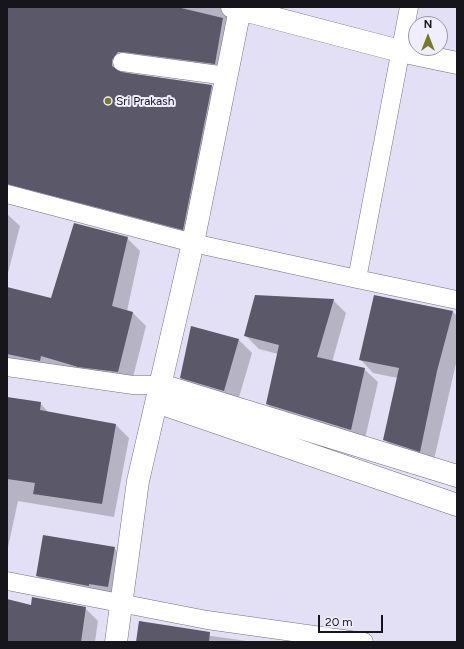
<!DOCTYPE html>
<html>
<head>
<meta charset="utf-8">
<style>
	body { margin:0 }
	#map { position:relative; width:464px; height:649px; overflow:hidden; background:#e3e0f5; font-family:Figtree,sans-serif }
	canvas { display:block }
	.frame { position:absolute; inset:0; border:8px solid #16151c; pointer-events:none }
	.north { position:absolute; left:408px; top:16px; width:40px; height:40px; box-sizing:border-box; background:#f0eefe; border:1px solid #9997a4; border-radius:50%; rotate:0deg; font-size:11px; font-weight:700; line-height:16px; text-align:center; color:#16151c }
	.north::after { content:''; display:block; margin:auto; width:14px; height:18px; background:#777b24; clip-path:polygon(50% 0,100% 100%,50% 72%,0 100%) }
	.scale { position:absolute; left:318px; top:615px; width:65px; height:18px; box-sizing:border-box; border:2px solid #16151c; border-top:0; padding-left:5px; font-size:12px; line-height:14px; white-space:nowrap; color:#16151c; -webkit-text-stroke:3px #f0eefe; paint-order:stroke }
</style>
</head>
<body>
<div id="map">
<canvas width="464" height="649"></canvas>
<div class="frame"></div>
<div class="north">N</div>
<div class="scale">20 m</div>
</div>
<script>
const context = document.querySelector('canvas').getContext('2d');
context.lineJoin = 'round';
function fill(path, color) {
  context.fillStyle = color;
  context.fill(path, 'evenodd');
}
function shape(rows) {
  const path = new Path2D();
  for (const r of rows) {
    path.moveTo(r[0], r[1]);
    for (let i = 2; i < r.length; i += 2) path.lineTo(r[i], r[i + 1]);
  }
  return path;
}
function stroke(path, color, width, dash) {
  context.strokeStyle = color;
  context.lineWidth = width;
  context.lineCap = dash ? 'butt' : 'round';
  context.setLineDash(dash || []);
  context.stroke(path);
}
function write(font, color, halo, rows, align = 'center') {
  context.font = font + ' Figtree,sans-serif';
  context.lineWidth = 4;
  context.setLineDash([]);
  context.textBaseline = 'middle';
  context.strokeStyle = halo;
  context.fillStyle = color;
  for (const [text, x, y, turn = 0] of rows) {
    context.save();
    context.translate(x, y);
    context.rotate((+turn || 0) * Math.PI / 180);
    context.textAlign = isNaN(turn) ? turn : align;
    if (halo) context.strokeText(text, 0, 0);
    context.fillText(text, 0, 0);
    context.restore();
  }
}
fill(shape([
	[7,7,237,7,229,77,132,66,125,74,211,86,225,99,197,243,7,193],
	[7,214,20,226,7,277],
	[127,238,140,251,127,311,133,313,146,326,131,385,7,364,7,288,52,299],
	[333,300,346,313,332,362,364,369,378,382,364,443,281,417,267,404,278,354,259,349,246,336],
	[453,312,457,316,457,359,433,464,398,453,385,440,398,378,373,373,360,359],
	[239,340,252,353,237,404,195,391,181,378],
	[7,400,40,403,49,413,116,425,129,438,114,517,18,501,7,552],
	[114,548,127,561,121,600,51,589,37,576],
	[7,600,32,606,85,608,98,621,95,642,7,642],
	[183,632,254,642,137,642]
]), '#0003');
fill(shape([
	[7,7,177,7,223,18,215,64,123,52,118,52,112,60,112,66,121,72,212,85,183,230,7,184],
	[74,223,128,237,112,306,133,312,118,372,78,367,41,356,40,361,7,354,7,287,51,298],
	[255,295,334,299,317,357,365,368,351,430,266,404,279,345,244,336],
	[374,295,453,311,437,371,420,452,383,440,399,368,359,360],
	[191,326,239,339,224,391,180,378],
	[7,397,41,402,40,410,116,424,102,504,33,494,35,483,7,479],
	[43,535,115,547,108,587,89,584,89,586,36,576],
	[32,597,86,607,81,642,7,642,7,599,31,605],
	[139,621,210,632,209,642,136,642]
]), '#5a5869');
const minor = shape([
	[122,62,227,76],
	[7,194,193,243,357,279,409,7],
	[357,279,457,300],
	[7,367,133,385,161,385],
	[7,581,207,620,364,642]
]);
const tertiary = shape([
	[232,7,400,51,457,63],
	[161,385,457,476],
	[157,402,457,505],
	[116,642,138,481,193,243,240,9]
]);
stroke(minor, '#726f81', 19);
stroke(tertiary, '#726f81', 23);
stroke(minor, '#fff', 18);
stroke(tertiary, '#fff', 22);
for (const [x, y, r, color] of [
	[108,101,4,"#777b24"]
]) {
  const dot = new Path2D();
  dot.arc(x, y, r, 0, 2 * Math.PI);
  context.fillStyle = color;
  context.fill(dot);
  stroke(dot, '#f0eefe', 1.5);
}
write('12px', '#16151c', '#f0eefe', [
	["Sri Prakash",116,101]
], 'left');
</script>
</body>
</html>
